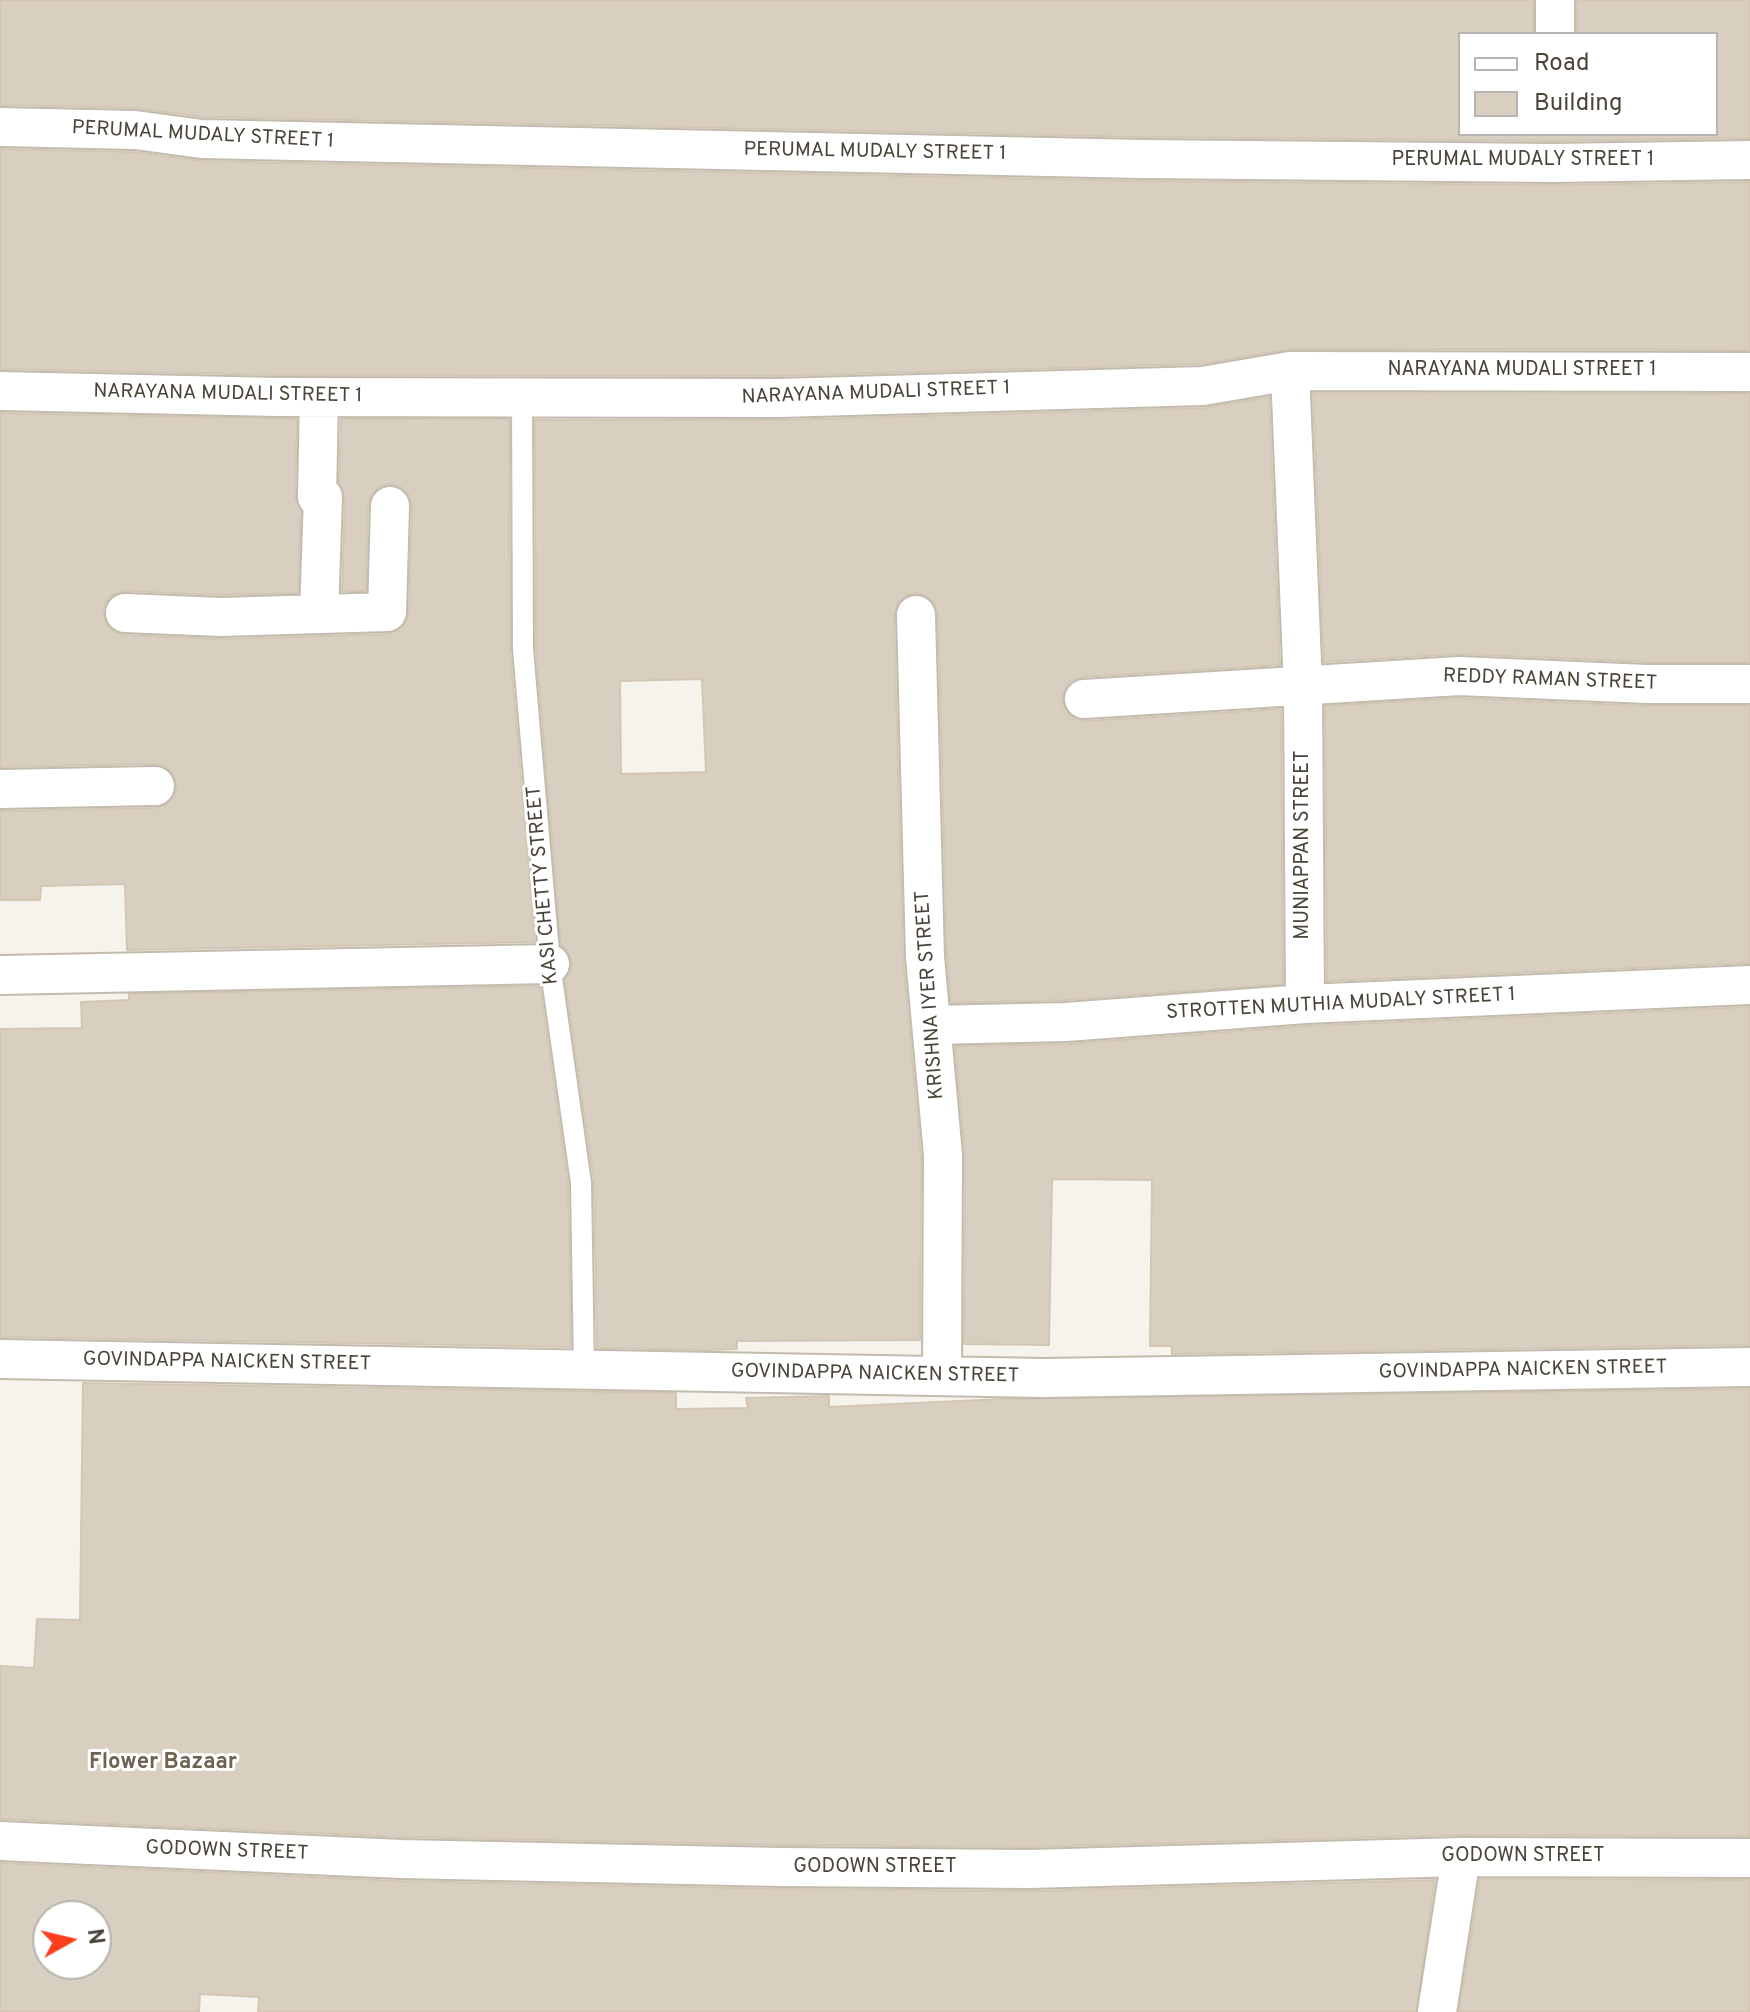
<!DOCTYPE html>
<html>
<head>
<meta charset="utf-8">
<style>
	body { margin:0 }
	#map { position:relative; width:1750px; height:2012px; overflow:hidden; background:#f6f3ec; font-family:Overpass,sans-serif }
	canvas { display:block }
	.legend { position:absolute; left:1458px; top:32px; width:260px; height:104px; box-sizing:border-box; background:#fff; border:2px solid #b7b4b0; margin:0; padding:10px 14px; list-style:none; font-size:24px; color:#4b4439 }
	.legend li { display:flex; align-items:center; gap:16px; height:40px }
	.legend b { width:40px; border:2px solid #b7b4b0 }
	.north { position:absolute; left:32px; top:1900px; width:80px; height:80px; box-sizing:border-box; background:#fff; border:2px solid #b7b4b0; border-radius:50%; rotate:82deg; font-size:22px; font-weight:700; line-height:32px; text-align:center; color:#4b4439 }
	.north::after { content:''; display:block; margin:auto; width:28px; height:36px; background:#fc3f1d; clip-path:polygon(50% 0,100% 100%,50% 72%,0 100%) }
</style>
</head>
<body>
<div id="map">
<canvas width="1750" height="2012"></canvas>
<ul class="legend">
<li><b style="height:10px;background:#fff"></b>Road</li>
<li><b style="height:22px;background:#d8cfc1"></b>Building</li>
</ul>
<div class="north">N</div>
</div>
<script>
const context = document.querySelector('canvas').getContext('2d');
context.lineJoin = 'round';
function fill(path, color) {
  context.fillStyle = color;
  context.fill(path, 'evenodd');
}
function shape(rows) {
  const path = new Path2D();
  for (const r of rows) {
    path.moveTo(r[0], r[1]);
    for (let i = 2; i < r.length; i += 2) path.lineTo(r[i], r[i + 1]);
  }
  return path;
}
function stroke(path, color, width, dash) {
  context.strokeStyle = color;
  context.lineWidth = width;
  context.lineCap = dash ? 'butt' : 'round';
  context.setLineDash(dash || []);
  context.stroke(path);
}
function write(font, color, halo, rows, align = 'center') {
  context.font = font + ' Overpass,sans-serif';
  context.lineWidth = 6;
  context.setLineDash([]);
  context.textBaseline = 'middle';
  context.strokeStyle = halo;
  context.fillStyle = color;
  for (const [text, x, y, turn = 0] of rows) {
    context.save();
    context.translate(x, y);
    context.rotate((+turn || 0) * Math.PI / 180);
    context.textAlign = isNaN(turn) ? turn : align;
    if (halo) context.strokeText(text, 0, 0);
    context.fillText(text, 0, 0);
    context.restore();
  }
}
const building = shape([
	[0,0,1533,0,1533,34,1460,34,1460,134,1716,134,1716,34,1577,34,1577,0,1750,0,1750,138,1553,141,1142,137,204,117,135,108,0,105,0,0],
	[0,149,133,152,202,161,1142,181,1553,185,1750,182,1750,350,1290,349,1201,364,779,376,278,375,0,369,0,149],
	[1313,393,1750,394,1750,662,1647,662,1460,654,1324,662,1313,393],
	[1269,397,1280,665,1083,677,1071,681,1065,689,1062,700,1066,712,1075,719,1085,721,1281,709,1283,984,1065,1000,951,1003,947,956,938,614,935,604,927,596,916,593,905,596,897,604,894,616,903,958,921,1156,920,1340,737,1341,737,1349,709,1350,597,1348,594,1181,565,979,570,974,572,963,568,952,561,945,536,648,535,420,780,420,1204,408,1269,397],
	[702,679,706,772,621,774,620,681,702,679],
	[0,413,297,419,295,497,301,511,298,593,221,595,125,591,114,594,107,601,103,611,106,624,113,631,123,635,222,639,388,634,399,630,406,622,409,613,412,507,409,495,401,487,390,484,380,486,371,495,368,505,366,591,342,591,345,498,339,483,341,419,509,419,510,650,535,942,127,950,125,884,41,886,40,900,0,900,0,811,155,808,167,804,174,797,177,786,173,774,165,766,155,764,0,767,0,413],
	[1459,698,1646,706,1750,706,1750,963,1327,981,1325,706,1459,698],
	[540,986,568,1184,571,1347,0,1337,0,1029,82,1028,81,1002,129,1000,129,994,540,986],
	[1750,1007,1750,1345,1172,1354,1172,1346,1150,1346,1152,1180,1052,1179,1049,1345,964,1344,965,1155,955,1046,1068,1044,1306,1026,1750,1007],
	[83,1383,676,1393,676,1409,748,1408,746,1398,829,1396,829,1407,1003,1399,1750,1389,1750,1836,1460,1835,1030,1847,780,1845,402,1837,0,1819,0,1666,34,1668,37,1619,80,1620,83,1383],
	[0,1863,400,1881,780,1889,1031,1891,1435,1880,1416,2012,258,2012,259,1997,200,1994,199,2012,0,2012,0,1863],
	[48,1916,96,1916,96,1964,48,1964,48,1916],
	[1480,1879,1750,1880,1750,2012,1459,2012,1480,1879]
]);
fill(building, '#d8cfc1');
stroke(building, '#d3c7b4', 2);
const service = shape([
	[522,399,523,649,550,964,581,1183,584,1370]
]);
const minor = shape([
	[1555,34,1555,0],
	[0,127,135,130,202,139,1142,159,1553,163,1750,160],
	[1290,371,1303,687,1305,1004],
	[0,391,278,397,779,398,1203,386,1290,371,1750,372],
	[125,613,221,617,387,612,390,506],
	[319,614,323,497,317,497,319,398],
	[916,615,925,957,943,1155,942,1375],
	[1084,699,1459,676,1647,684,1750,684],
	[0,789,155,786],
	[0,975,550,964],
	[932,1025,1066,1022,1305,1004,1750,985],
	[0,1359,1043,1378,1750,1367],
	[0,1841,401,1859,780,1867,1030,1869,1461,1857,1750,1858],
	[1437,2012,1461,1857]
]);
stroke(service, '#c2bbae', 24);
stroke(minor, '#c2bbae', 42);
stroke(service, '#fff', 20);
stroke(minor, '#fff', 38);
write('20px', '#4b4439', '#fff', [
	["PERUMAL MUDALY STREET 1",203,136,3],
	["PERUMAL MUDALY STREET 1",875,153,1],
	["PERUMAL MUDALY STREET 1",1523,161],
	["NARAYANA MUDALI STREET 1",1522,371],
	["NARAYANA MUDALI STREET 1",876,394,-2],
	["NARAYANA MUDALI STREET 1",228,395,1],
	["REDDY RAMAN STREET",1550,681,2],
	["MUNIAPPAN STREET",1304,845,-90],
	["KASI CHETTY STREET",544,885,-95],
	["KRISHNA IYER STREET",931,995,-94],
	["STROTTEN MUTHIA MUDALY STREET 1",1341,1005,-3],
	["GOVINDAPPA NAICKEN STREET",227,1363,1],
	["GOVINDAPPA NAICKEN STREET",1523,1371,-1],
	["GOVINDAPPA NAICKEN STREET",875,1375,1],
	["GODOWN STREET",227,1852,2],
	["GODOWN STREET",1523,1857],
	["GODOWN STREET",875,1868]
]);
write('bold 22px', '#6e6250', '#fff', [
	["Flower Bazaar",163,1764]
]);
</script>
</body>
</html>
